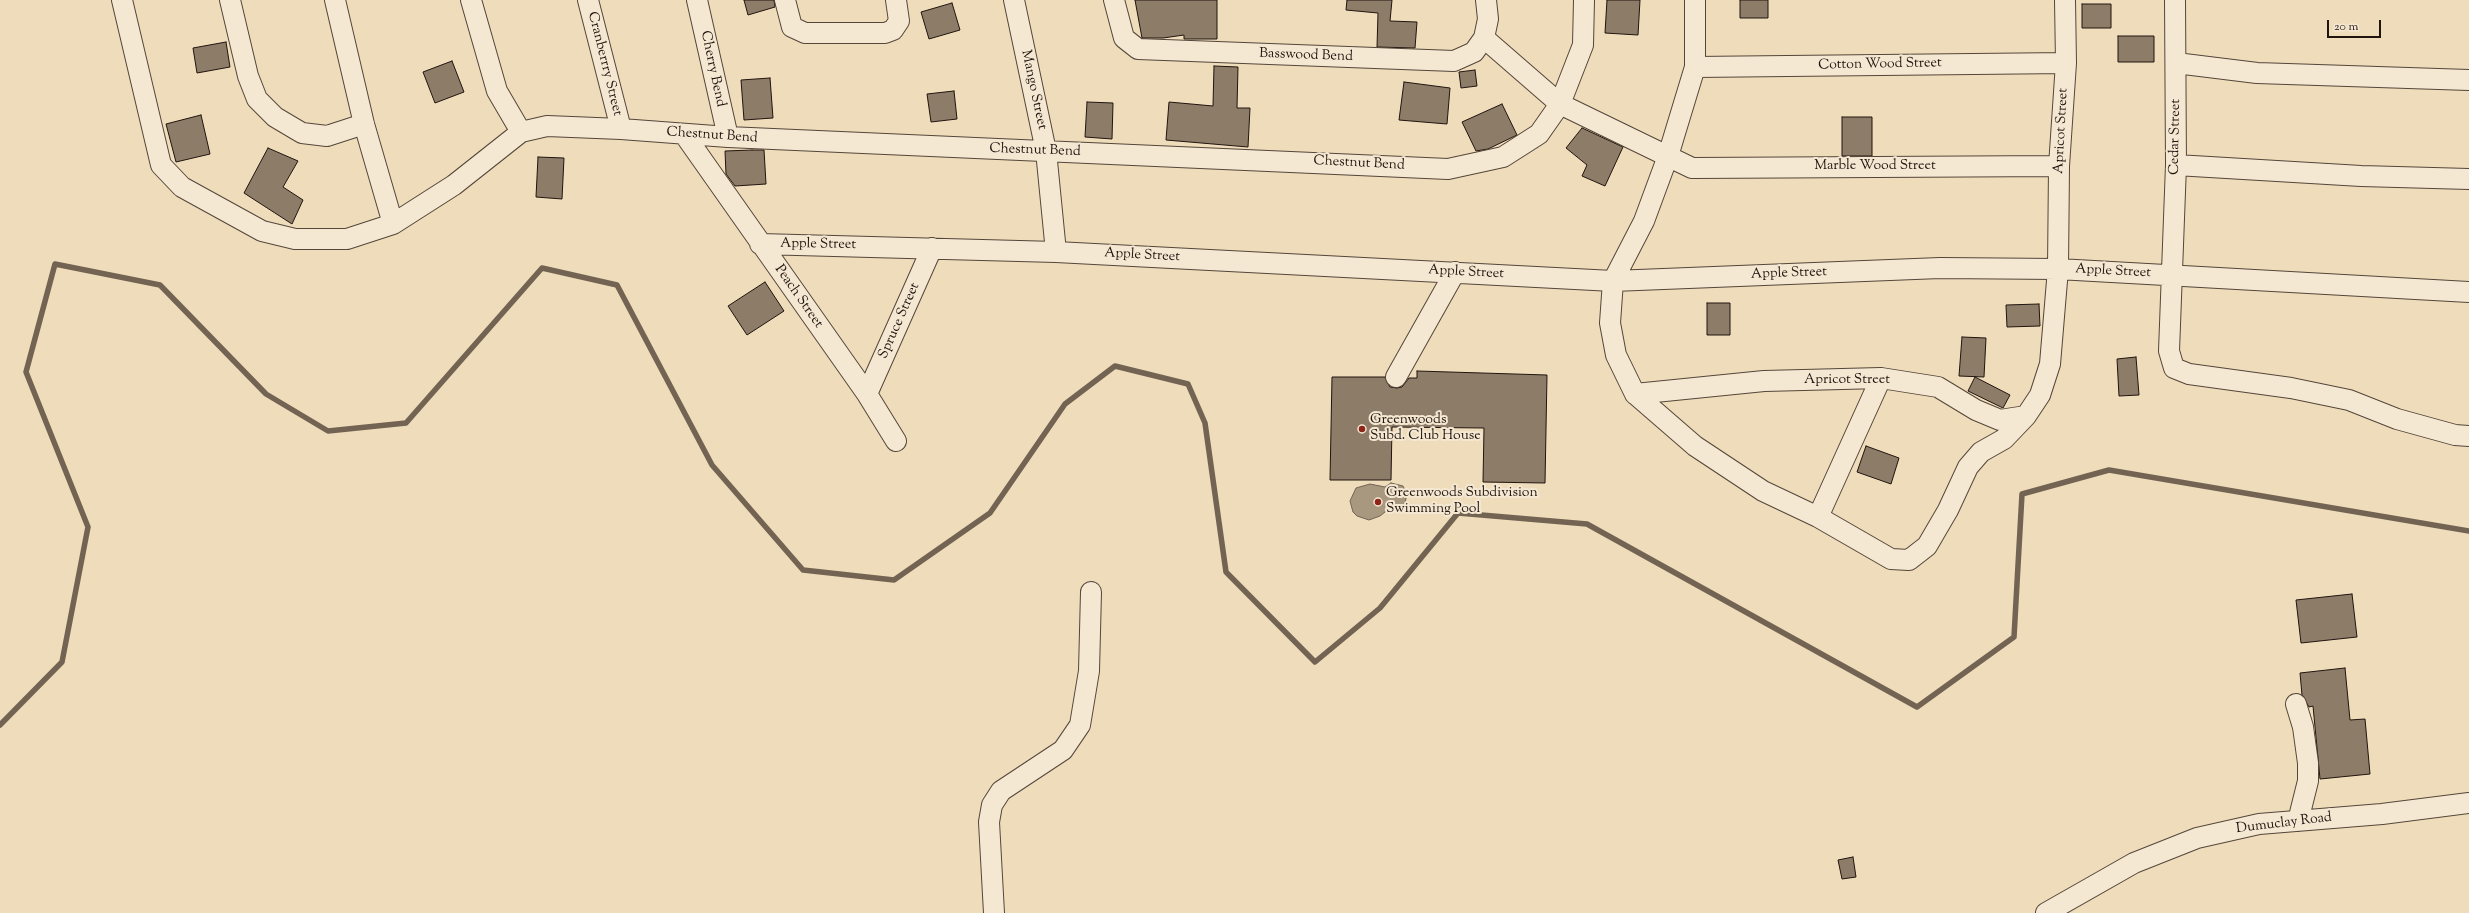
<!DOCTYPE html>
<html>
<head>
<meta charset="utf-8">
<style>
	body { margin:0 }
	#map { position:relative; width:2469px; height:913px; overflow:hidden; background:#efdcbb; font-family:"Sorts Mill Goudy",serif }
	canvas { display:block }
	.scale { position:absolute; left:2327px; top:20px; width:54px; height:18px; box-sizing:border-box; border:2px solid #20140e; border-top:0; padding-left:5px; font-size:12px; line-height:14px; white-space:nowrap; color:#20140e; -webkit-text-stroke:3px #f5e8d3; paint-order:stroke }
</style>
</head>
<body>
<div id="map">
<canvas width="2469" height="913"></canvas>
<div class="scale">20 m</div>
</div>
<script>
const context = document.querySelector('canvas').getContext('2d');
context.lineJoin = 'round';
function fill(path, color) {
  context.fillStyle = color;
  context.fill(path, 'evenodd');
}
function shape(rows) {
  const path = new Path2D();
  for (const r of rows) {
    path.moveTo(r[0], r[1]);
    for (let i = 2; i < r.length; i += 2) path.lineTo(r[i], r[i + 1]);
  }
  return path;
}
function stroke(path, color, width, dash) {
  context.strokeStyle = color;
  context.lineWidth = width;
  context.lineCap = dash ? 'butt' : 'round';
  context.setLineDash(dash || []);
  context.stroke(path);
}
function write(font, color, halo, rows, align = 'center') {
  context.font = font + ' "Sorts Mill Goudy",serif';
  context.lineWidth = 4;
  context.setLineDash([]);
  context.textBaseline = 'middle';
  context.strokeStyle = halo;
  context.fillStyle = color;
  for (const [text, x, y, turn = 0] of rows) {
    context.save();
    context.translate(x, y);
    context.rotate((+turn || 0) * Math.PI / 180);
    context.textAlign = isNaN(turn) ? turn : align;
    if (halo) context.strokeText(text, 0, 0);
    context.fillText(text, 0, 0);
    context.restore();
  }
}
const water = shape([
	[1391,483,1403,486,1407,494,1405,503,1398,509,1390,508,1380,516,1369,520,1357,516,1353,512,1350,501,1356,488,1370,484,1385,487,1391,483]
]);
fill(water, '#a99880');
stroke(water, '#726352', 1);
stroke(shape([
	[0,725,62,662,88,527,26,372,55,264,160,285,266,394,328,431,406,423,542,268,617,285,712,465,803,570,894,580,990,513,1065,404,1115,366,1188,384,1205,423,1226,572,1315,662,1380,608,1458,513,1587,524,1917,707,2014,637,2022,494,2109,470,2469,531]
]), '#726352', 5.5);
const building = shape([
	[744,0,774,0,775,7,748,15,744,0],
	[1135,0,1217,0,1217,39,1184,39,1184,35,1163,38,1142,38,1135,0],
	[1347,0,1392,0,1390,21,1417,22,1415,48,1377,47,1378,13,1346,10,1347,0],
	[1607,0,1640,0,1638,35,1605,33,1607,0],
	[1740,0,1768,0,1768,18,1740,18,1740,0],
	[952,3,960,30,929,39,921,12,952,3],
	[2082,4,2111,4,2111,28,2082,28,2082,4],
	[2118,36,2154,36,2154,62,2118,62,2118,36],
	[226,42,230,67,197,73,193,48,226,42],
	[452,61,464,92,435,103,423,72,452,61],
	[1214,66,1238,67,1237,108,1250,108,1248,147,1166,140,1169,102,1213,106,1214,66],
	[1475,70,1477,86,1461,88,1459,72,1475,70],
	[770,78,773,118,744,120,741,80,770,78],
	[1404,82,1450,88,1447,124,1399,120,1404,82],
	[954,91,957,119,931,122,927,94,954,91],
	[1087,102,1113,103,1112,139,1085,137,1087,102],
	[1502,104,1517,135,1488,149,1476,151,1462,122,1502,104],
	[201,115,210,154,176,162,166,124,201,115],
	[1842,117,1872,117,1872,156,1842,156,1842,117],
	[1582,128,1623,147,1605,186,1582,176,1587,165,1566,148,1582,128],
	[268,148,298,161,283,187,303,200,292,224,244,193,268,148],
	[752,150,764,150,766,184,735,186,726,174,725,151,752,150],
	[538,157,564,158,562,199,536,197,538,157],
	[765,282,784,311,747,335,728,306,765,282],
	[1707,303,1730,303,1730,335,1707,335,1707,303],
	[2039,304,2040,326,2007,327,2006,305,2039,304],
	[1962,337,1986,338,1984,377,1959,376,1962,337],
	[2136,357,2139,395,2119,396,2117,359,2136,357],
	[1417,371,1547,375,1545,483,1483,482,1484,428,1392,427,1391,480,1330,480,1332,377,1385,377,1390,387,1397,388,1402,387,1409,378,1417,378,1417,371],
	[1975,377,2010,395,2003,408,1968,391,1975,377],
	[1866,446,1899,458,1891,484,1857,472,1866,446],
	[2352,594,2357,637,2301,643,2296,600,2352,594],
	[2345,668,2350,720,2365,719,2370,774,2320,779,2313,706,2309,707,2302,695,2300,673,2345,668],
	[1853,857,1856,877,1842,879,1838,860,1853,857]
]);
fill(building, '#8c7c68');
stroke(building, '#20140e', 1);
const minor = shape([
	[122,0,161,165,182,187,262,231,295,239,347,239,393,224,454,185,521,132,547,126,621,129,728,137,1448,169,1503,157,1539,134,1560,104,1583,45,1584,0],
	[230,0,248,76,257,99,275,117,302,133,327,136,364,124],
	[335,0,364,124,393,224],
	[471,0,497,91,521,132],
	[588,0,621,129],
	[697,0,728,137],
	[785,0,792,27,805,33,885,33,893,30,899,21,896,0],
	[1014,0,1046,151,1056,252],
	[1114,0,1124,38,1138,49,1454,61,1474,52,1484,38,1488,19,1486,0],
	[1695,0,1695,67,1668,156,1644,221,1613,281,1610,323,1616,355,1635,394,1764,381,1881,378,1938,387,1976,410,2000,420,2026,416,2040,395,2050,364,2058,269,2059,166,2066,63,2065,0],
	[2175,0,2176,165,2169,351,2174,368,2189,374,2291,388,2349,400,2397,419,2455,435,2469,436],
	[1484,38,1560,104,1692,168,2059,166],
	[2176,63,2257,73,2469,80],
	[1695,67,2066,63],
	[684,134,867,394,896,441],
	[2176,165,2361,176,2469,179],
	[760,244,1056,252,1613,281,1940,268,2058,269,2469,292],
	[1396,377,1455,272],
	[867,394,932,248],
	[1635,394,1695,446,1763,491,1818,517,1891,559,1909,560,1927,546,1948,510,1968,467,1981,452,2004,439,2026,416],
	[1818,517,1881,378],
	[2296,704,2303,727,2308,763,2308,781,2298,821],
	[994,913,989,822,992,805,1001,791,1063,750,1080,725,1089,671,1091,592],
	[2046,913,2134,863,2197,838,2259,824,2382,814,2469,803]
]);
stroke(minor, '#544639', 22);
stroke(minor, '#f5e8d3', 20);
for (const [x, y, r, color] of [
	[1362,429,4,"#8f2418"],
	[1378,502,4,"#8f2418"]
]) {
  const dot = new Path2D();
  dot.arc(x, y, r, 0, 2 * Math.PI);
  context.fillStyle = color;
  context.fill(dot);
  stroke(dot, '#f5e8d3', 1.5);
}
write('14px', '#20140e', '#f5e8d3', [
	["Basswood Bend",1306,56,2],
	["Cranberrry Street",604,64,76],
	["Cotton Wood Street",1880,65,-1],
	["Cherry Bend",712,69,78],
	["Mango Street",1033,90,78],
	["Apricot Street",2062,131,-87],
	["Chestnut Bend",712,136,4],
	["Cedar Street",2176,137,-89],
	["Chestnut Bend",1035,151,2],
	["Chestnut Bend",1359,164,3],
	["Marble Wood Street",1875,167],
	["Apple Street",818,245,1],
	["Apple Street",1142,256,3],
	["Apple Street",2113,272,3],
	["Apple Street",1466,273,3],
	["Apple Street",1789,274,-2],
	["Peach Street",798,297,55],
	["Spruce Street",900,321,-66],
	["Apricot Street",1847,381],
	["Dumuclay Road",2284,824,-7]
]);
write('14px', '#20140e', '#f5e8d3', [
	["Greenwoods",1370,421],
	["Subd. Club House",1370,437],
	["Greenwoods Subdivision",1386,494],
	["Swimming Pool",1386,510]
], 'left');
</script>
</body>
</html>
